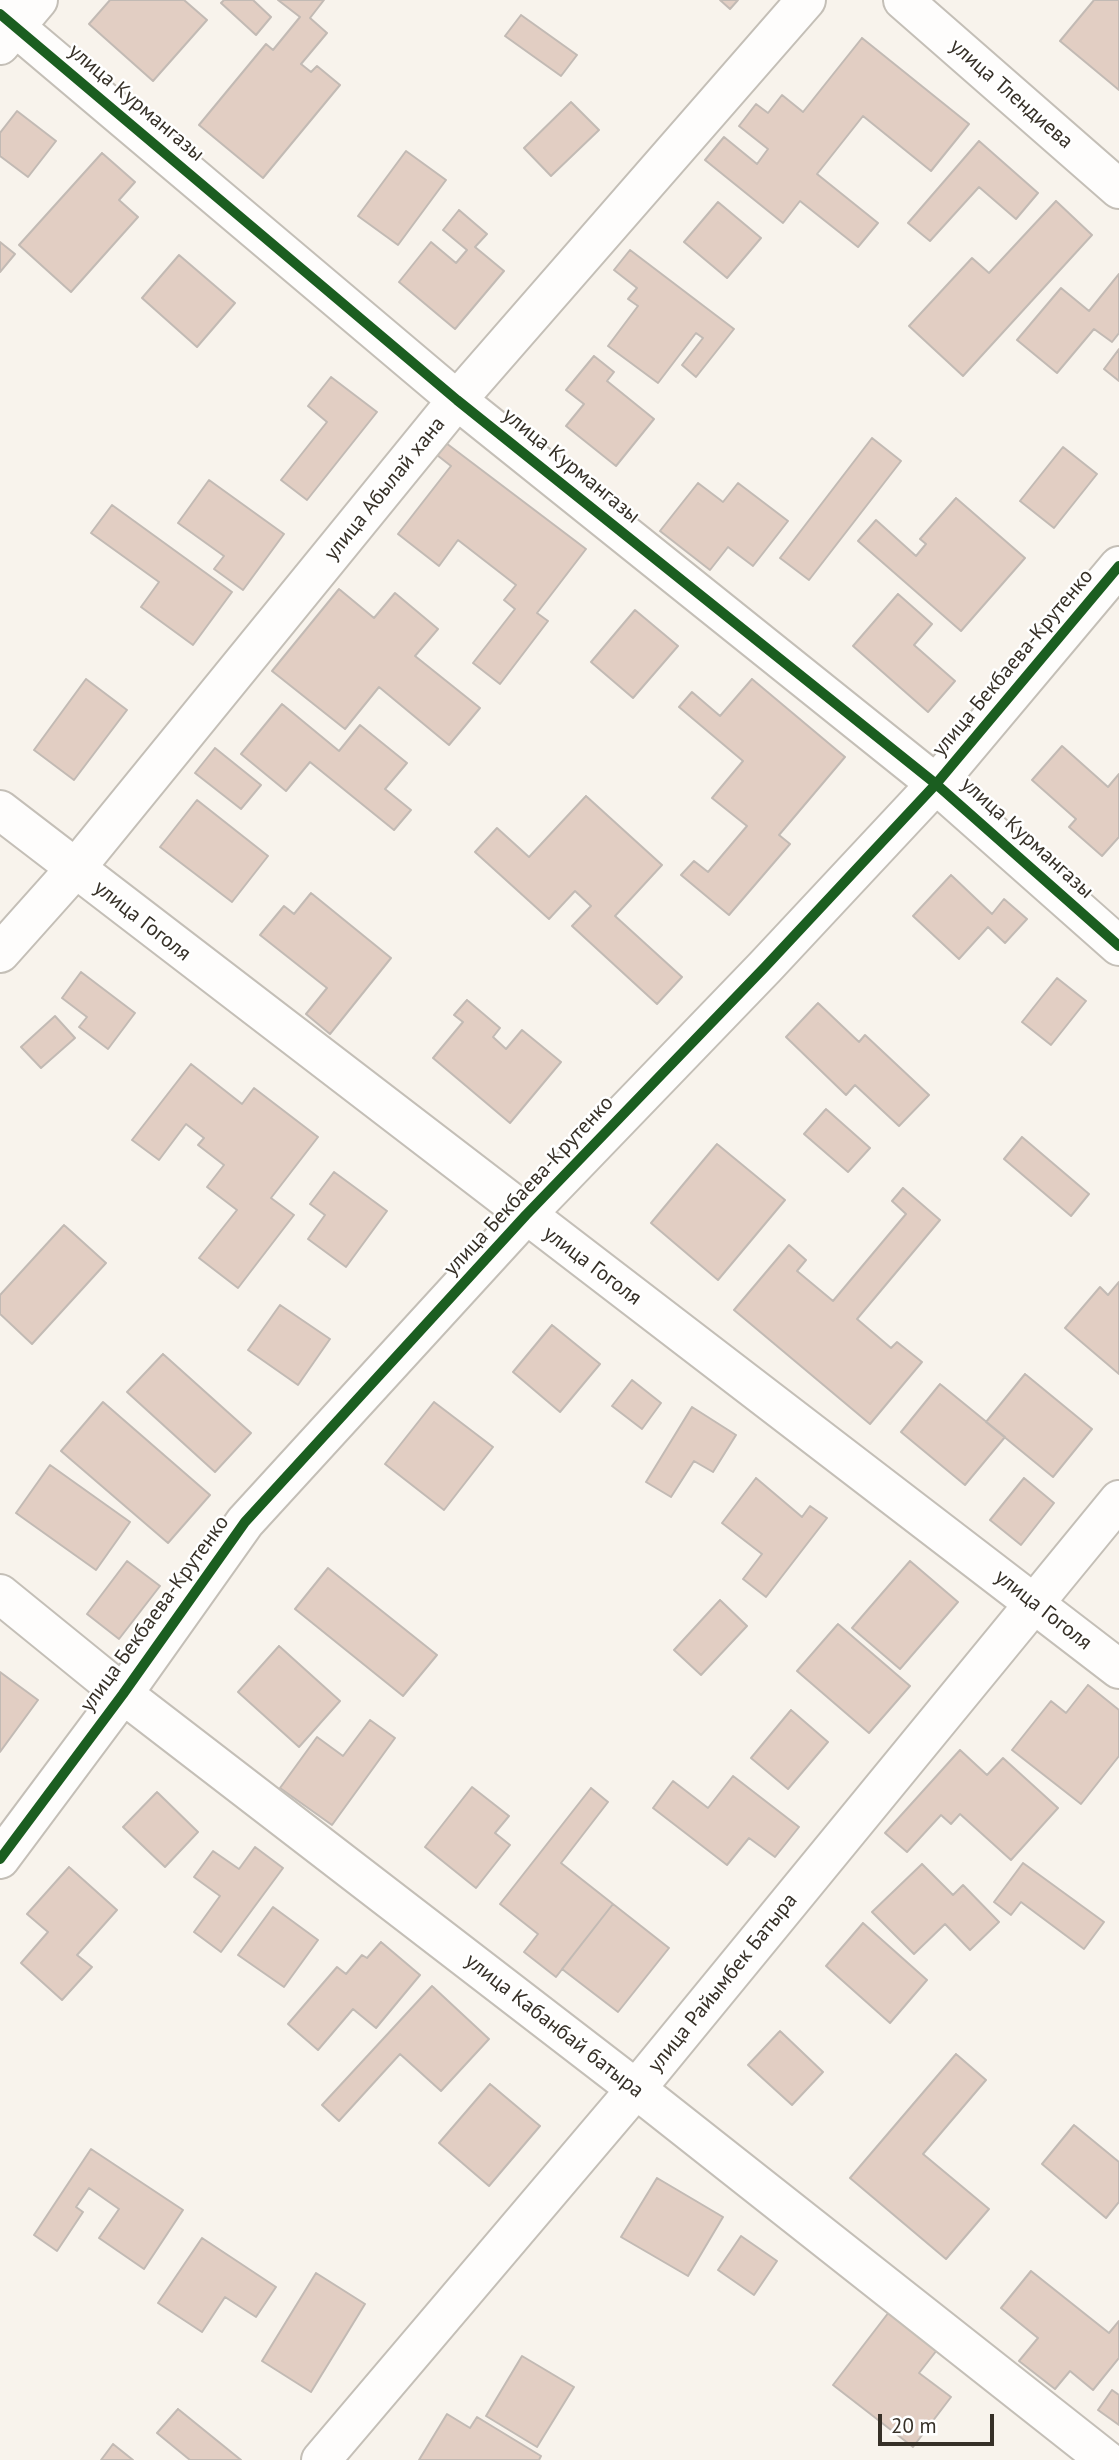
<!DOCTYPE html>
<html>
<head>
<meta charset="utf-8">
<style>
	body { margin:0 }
	#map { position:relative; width:1119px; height:2460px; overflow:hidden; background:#f8f3ec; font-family:"PT Sans",sans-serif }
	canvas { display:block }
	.scale { position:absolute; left:878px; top:2414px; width:116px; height:32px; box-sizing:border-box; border:4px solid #363027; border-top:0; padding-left:9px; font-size:21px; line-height:24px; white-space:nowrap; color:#363027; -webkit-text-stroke:5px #fff; paint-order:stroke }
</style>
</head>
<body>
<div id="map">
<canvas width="1119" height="2460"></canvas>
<div class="scale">20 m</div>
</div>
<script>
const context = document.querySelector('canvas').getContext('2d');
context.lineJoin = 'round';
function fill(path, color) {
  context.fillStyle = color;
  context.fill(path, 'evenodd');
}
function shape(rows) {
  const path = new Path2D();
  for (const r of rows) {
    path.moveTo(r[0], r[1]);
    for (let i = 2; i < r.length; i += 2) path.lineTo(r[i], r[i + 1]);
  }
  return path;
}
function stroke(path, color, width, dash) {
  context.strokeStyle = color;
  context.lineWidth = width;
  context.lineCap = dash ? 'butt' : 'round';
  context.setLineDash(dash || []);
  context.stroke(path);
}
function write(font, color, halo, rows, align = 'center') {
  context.font = font + ' "PT Sans",sans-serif';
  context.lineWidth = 5;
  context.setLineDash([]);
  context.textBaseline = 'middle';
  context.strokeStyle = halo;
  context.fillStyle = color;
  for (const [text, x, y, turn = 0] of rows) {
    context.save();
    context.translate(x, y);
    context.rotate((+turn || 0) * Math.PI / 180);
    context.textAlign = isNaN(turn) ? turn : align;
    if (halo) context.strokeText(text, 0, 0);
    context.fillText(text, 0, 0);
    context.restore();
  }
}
const building = shape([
	[110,0,184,0,207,20,153,81,89,24,110,0],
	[224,0,253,0,271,17,256,35,221,3,224,0],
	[278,0,324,0,310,18,327,33,301,64,311,72,317,66,340,85,263,178,199,125,266,44,273,50,300,17,278,0],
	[720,0,738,0,730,9,720,0],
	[1094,0,1119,0,1119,90,1060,41,1094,0],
	[521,15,577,55,561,76,505,36,521,15],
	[862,38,969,124,931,171,863,116,817,174,878,223,858,247,800,201,783,223,705,160,724,137,757,164,768,149,739,126,756,104,768,113,782,95,803,112,862,38],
	[571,102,599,130,551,176,524,148,571,102],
	[17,111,56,141,28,177,0,156,0,133,17,111],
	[979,141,1038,193,1016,219,979,187,930,241,908,223,979,141],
	[406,151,446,180,398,245,358,216,406,151],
	[102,153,135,182,119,200,138,217,71,292,19,245,102,153],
	[1056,201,1092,235,963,376,909,326,972,258,989,273,1056,201],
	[718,202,761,238,727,278,684,242,718,202],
	[459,210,487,234,475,247,504,271,455,329,399,282,431,242,456,263,467,250,443,230,459,210],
	[0,242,15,254,0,272,0,242],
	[630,250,734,329,696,377,682,365,703,338,696,333,658,383,608,346,638,306,628,299,637,288,614,270,630,250],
	[179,255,235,303,197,347,142,298,179,255],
	[1119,274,1119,333,1112,342,1094,329,1057,373,1017,340,1061,288,1089,311,1119,274],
	[1119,349,1119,381,1104,369,1119,349],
	[594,356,614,372,607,381,654,419,616,466,566,426,584,404,566,390,594,356],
	[331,377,377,412,307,500,281,480,327,422,308,406,331,377],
	[872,438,901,461,809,580,780,558,872,438],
	[446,443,586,549,537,613,548,621,500,684,473,663,515,609,504,600,516,585,458,540,439,566,398,534,451,466,437,455,446,443],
	[1063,447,1097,474,1054,528,1020,501,1063,447],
	[209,480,284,534,243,590,214,569,224,556,178,523,209,480],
	[698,483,723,502,738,483,788,521,753,566,728,547,710,570,660,531,698,483],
	[956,498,1025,558,961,631,858,541,876,520,916,556,926,544,920,539,956,498],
	[112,505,232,592,193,645,141,607,159,582,91,533,112,505],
	[339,589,374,618,395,593,438,629,415,656,480,708,449,745,379,687,345,729,272,671,339,589],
	[898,594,932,624,914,645,955,681,928,712,853,646,898,594],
	[635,610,678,646,633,698,591,662,635,610],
	[86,679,127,710,74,780,34,750,86,679],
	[752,679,845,757,779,835,790,844,729,915,681,875,694,861,708,872,747,826,712,798,743,761,679,707,692,692,720,716,752,679],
	[282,704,339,751,360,725,407,763,385,789,411,810,394,830,310,762,286,791,241,754,282,704],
	[1062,746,1108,787,1119,774,1119,837,1102,856,1069,827,1076,819,1032,780,1062,746],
	[215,748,261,785,241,809,195,773,215,748],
	[586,796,662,865,615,916,682,977,657,1004,572,926,591,906,575,891,549,919,475,852,497,828,529,857,586,796],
	[197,800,268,856,232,902,160,847,197,800],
	[951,875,992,914,1004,899,1027,919,1005,943,988,927,959,959,913,916,951,875],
	[311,893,391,958,330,1034,306,1014,327,988,260,935,284,906,294,914,311,893],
	[81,972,135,1013,108,1049,79,1027,87,1017,62,998,81,972],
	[1057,978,1086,1001,1051,1045,1022,1022,1057,978],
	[467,1000,500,1028,493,1037,506,1049,522,1030,561,1062,510,1123,433,1058,463,1022,454,1015,467,1000],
	[818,1003,859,1042,865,1035,929,1095,899,1126,855,1085,846,1095,786,1037,818,1003],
	[55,1016,75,1038,41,1068,21,1047,55,1016],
	[191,1064,242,1104,254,1088,318,1137,271,1198,294,1215,238,1288,199,1258,237,1210,207,1187,224,1165,198,1145,204,1138,186,1124,159,1160,132,1140,191,1064],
	[826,1109,870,1148,848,1172,804,1134,826,1109],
	[1022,1137,1089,1194,1071,1216,1004,1159,1022,1137],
	[717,1144,785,1200,718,1280,651,1223,717,1144],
	[334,1172,387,1211,346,1267,308,1239,325,1215,310,1204,334,1172],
	[903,1188,940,1220,857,1319,891,1348,897,1342,922,1362,870,1424,734,1310,789,1245,806,1260,797,1271,833,1301,906,1214,892,1201,903,1188],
	[64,1225,106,1263,32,1344,0,1314,0,1295,64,1225],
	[1119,1282,1119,1374,1065,1328,1100,1287,1108,1295,1119,1282],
	[280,1305,330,1339,298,1385,248,1350,280,1305],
	[552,1325,600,1364,560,1412,513,1372,552,1325],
	[163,1354,251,1433,215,1472,127,1392,163,1354],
	[1025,1374,1092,1429,1053,1477,986,1422,1025,1374],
	[632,1380,661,1403,642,1429,612,1406,632,1380],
	[940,1384,1005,1437,965,1485,901,1432,940,1384],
	[103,1402,210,1495,168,1543,61,1451,103,1402],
	[434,1402,493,1447,444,1510,385,1464,434,1402],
	[692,1407,736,1435,713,1472,694,1461,671,1497,646,1482,692,1407],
	[50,1465,130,1522,96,1570,16,1513,50,1465],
	[756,1478,802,1517,810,1506,827,1518,766,1597,743,1579,762,1554,722,1523,756,1478],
	[1024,1478,1054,1503,1021,1545,990,1520,1024,1478],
	[127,1561,160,1586,119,1639,87,1614,127,1561],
	[910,1561,958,1602,900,1669,852,1628,910,1561],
	[328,1568,437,1655,403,1696,295,1609,328,1568],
	[720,1600,747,1626,701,1675,674,1650,720,1600],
	[838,1624,910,1686,869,1733,797,1671,838,1624],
	[279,1646,340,1701,299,1747,238,1692,279,1646],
	[0,1672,38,1700,0,1752,0,1672],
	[1088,1685,1119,1710,1119,1756,1081,1804,1012,1750,1051,1701,1066,1713,1088,1685],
	[791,1710,828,1742,788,1789,751,1758,791,1710],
	[370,1720,395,1738,332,1825,280,1788,317,1737,343,1756,370,1720],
	[960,1750,987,1775,1003,1758,1058,1808,1011,1860,960,1814,951,1824,941,1815,907,1852,885,1833,960,1750],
	[733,1776,799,1827,775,1857,749,1838,727,1865,653,1808,673,1781,708,1808,733,1776],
	[472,1787,509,1816,495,1833,510,1845,476,1888,425,1847,472,1787],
	[591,1788,608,1802,561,1863,613,1904,556,1977,524,1952,538,1934,500,1904,591,1788],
	[157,1792,198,1832,165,1867,123,1827,157,1792],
	[255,1847,283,1868,221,1952,194,1932,220,1896,194,1877,213,1851,239,1869,255,1847],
	[1023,1863,1104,1922,1084,1949,1021,1902,1011,1915,994,1902,1023,1863],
	[922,1864,953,1895,963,1885,999,1922,970,1950,945,1924,914,1954,872,1912,922,1864],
	[69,1867,117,1910,77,1955,92,1967,62,2000,21,1963,48,1932,27,1914,69,1867],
	[613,1904,669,1948,618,2012,562,1969,613,1904],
	[273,1907,318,1940,284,1987,238,1955,273,1907],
	[863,1923,927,1980,890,2023,826,1966,863,1923],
	[381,1942,420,1975,376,2028,353,2009,318,2050,288,2024,337,1967,346,1974,362,1955,367,1958,381,1942],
	[432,1986,489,2039,441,2091,400,2054,339,2121,322,2105,432,1986],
	[780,2031,823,2072,792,2105,748,2065,780,2031],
	[956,2054,986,2080,923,2154,989,2209,946,2259,850,2178,956,2054],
	[490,2084,540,2126,489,2186,439,2143,490,2084],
	[1074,2125,1119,2162,1119,2202,1106,2218,1042,2164,1074,2125],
	[91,2149,183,2210,144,2269,99,2238,119,2209,89,2188,76,2207,83,2212,57,2251,34,2235,91,2149],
	[657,2178,723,2217,688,2276,621,2237,657,2178],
	[741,2236,777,2261,754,2295,718,2270,741,2236],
	[202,2238,276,2287,256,2317,225,2297,202,2332,158,2303,202,2238],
	[1031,2271,1109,2333,1119,2321,1119,2358,1093,2390,1070,2371,1055,2389,1019,2361,1038,2338,1001,2308,1031,2271],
	[316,2273,365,2304,311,2392,262,2361,316,2273],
	[889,2312,937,2350,919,2373,951,2397,913,2447,833,2385,889,2312],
	[522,2356,574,2387,537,2447,486,2416,522,2356],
	[1112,2390,1119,2395,1119,2425,1098,2410,1112,2390],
	[178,2409,241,2460,190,2460,157,2433,178,2409],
	[447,2414,470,2428,477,2417,541,2456,539,2460,419,2460,447,2414],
	[113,2444,133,2460,101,2460,113,2444]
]);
fill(building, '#e2cec3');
stroke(building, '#c2bab4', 2);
const minor = shape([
	[903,0,1119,189],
	[0,14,457,400,936,784,1119,946],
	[0,810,1119,1669],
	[0,1594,123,1694,636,2089,1106,2460],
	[0,1859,123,1694,245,1522,526,1215,765,967,936,784,1119,566],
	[321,2460,636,2089,1119,1500]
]);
const tertiary = shape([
	[0,953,75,869,457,400,806,0]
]);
const secondary = shape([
	[0,45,38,0]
]);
stroke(minor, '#c4bfb7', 42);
stroke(tertiary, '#c4bfb7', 42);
stroke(secondary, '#c4bfb7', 42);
stroke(minor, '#fefdfc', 38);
stroke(tertiary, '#fefdfc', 38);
stroke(secondary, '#fefdfc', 38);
stroke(shape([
	[0,14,457,400,936,784,1119,946],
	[0,1859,123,1694,245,1522,526,1215,765,967,936,784,1119,566]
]), '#1b5e20', 10);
write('21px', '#363027', '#fff', [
	["улица Тлендиева",1011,94,41],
	["улица Курмангазы",136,103,40],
	["улица Курмангазы",571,466,39],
	["улица Абылай хана",385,489,-51],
	["улица Бекбаева-Крутенко",1013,663,-50],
	["улица Курмангазы",1027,838,42],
	["улица Гоголя",142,921,38],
	["улица Бекбаева-Крутенко",529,1186,-47],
	["улица Гоголя",592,1266,37],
	["улица Гоголя",1043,1610,38],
	["улица Бекбаева-Крутенко",155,1614,-54],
	["улица Райымбек Батыра",723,1983,-51],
	["улица Кабанбай батыра",554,2026,38]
]);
</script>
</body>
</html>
